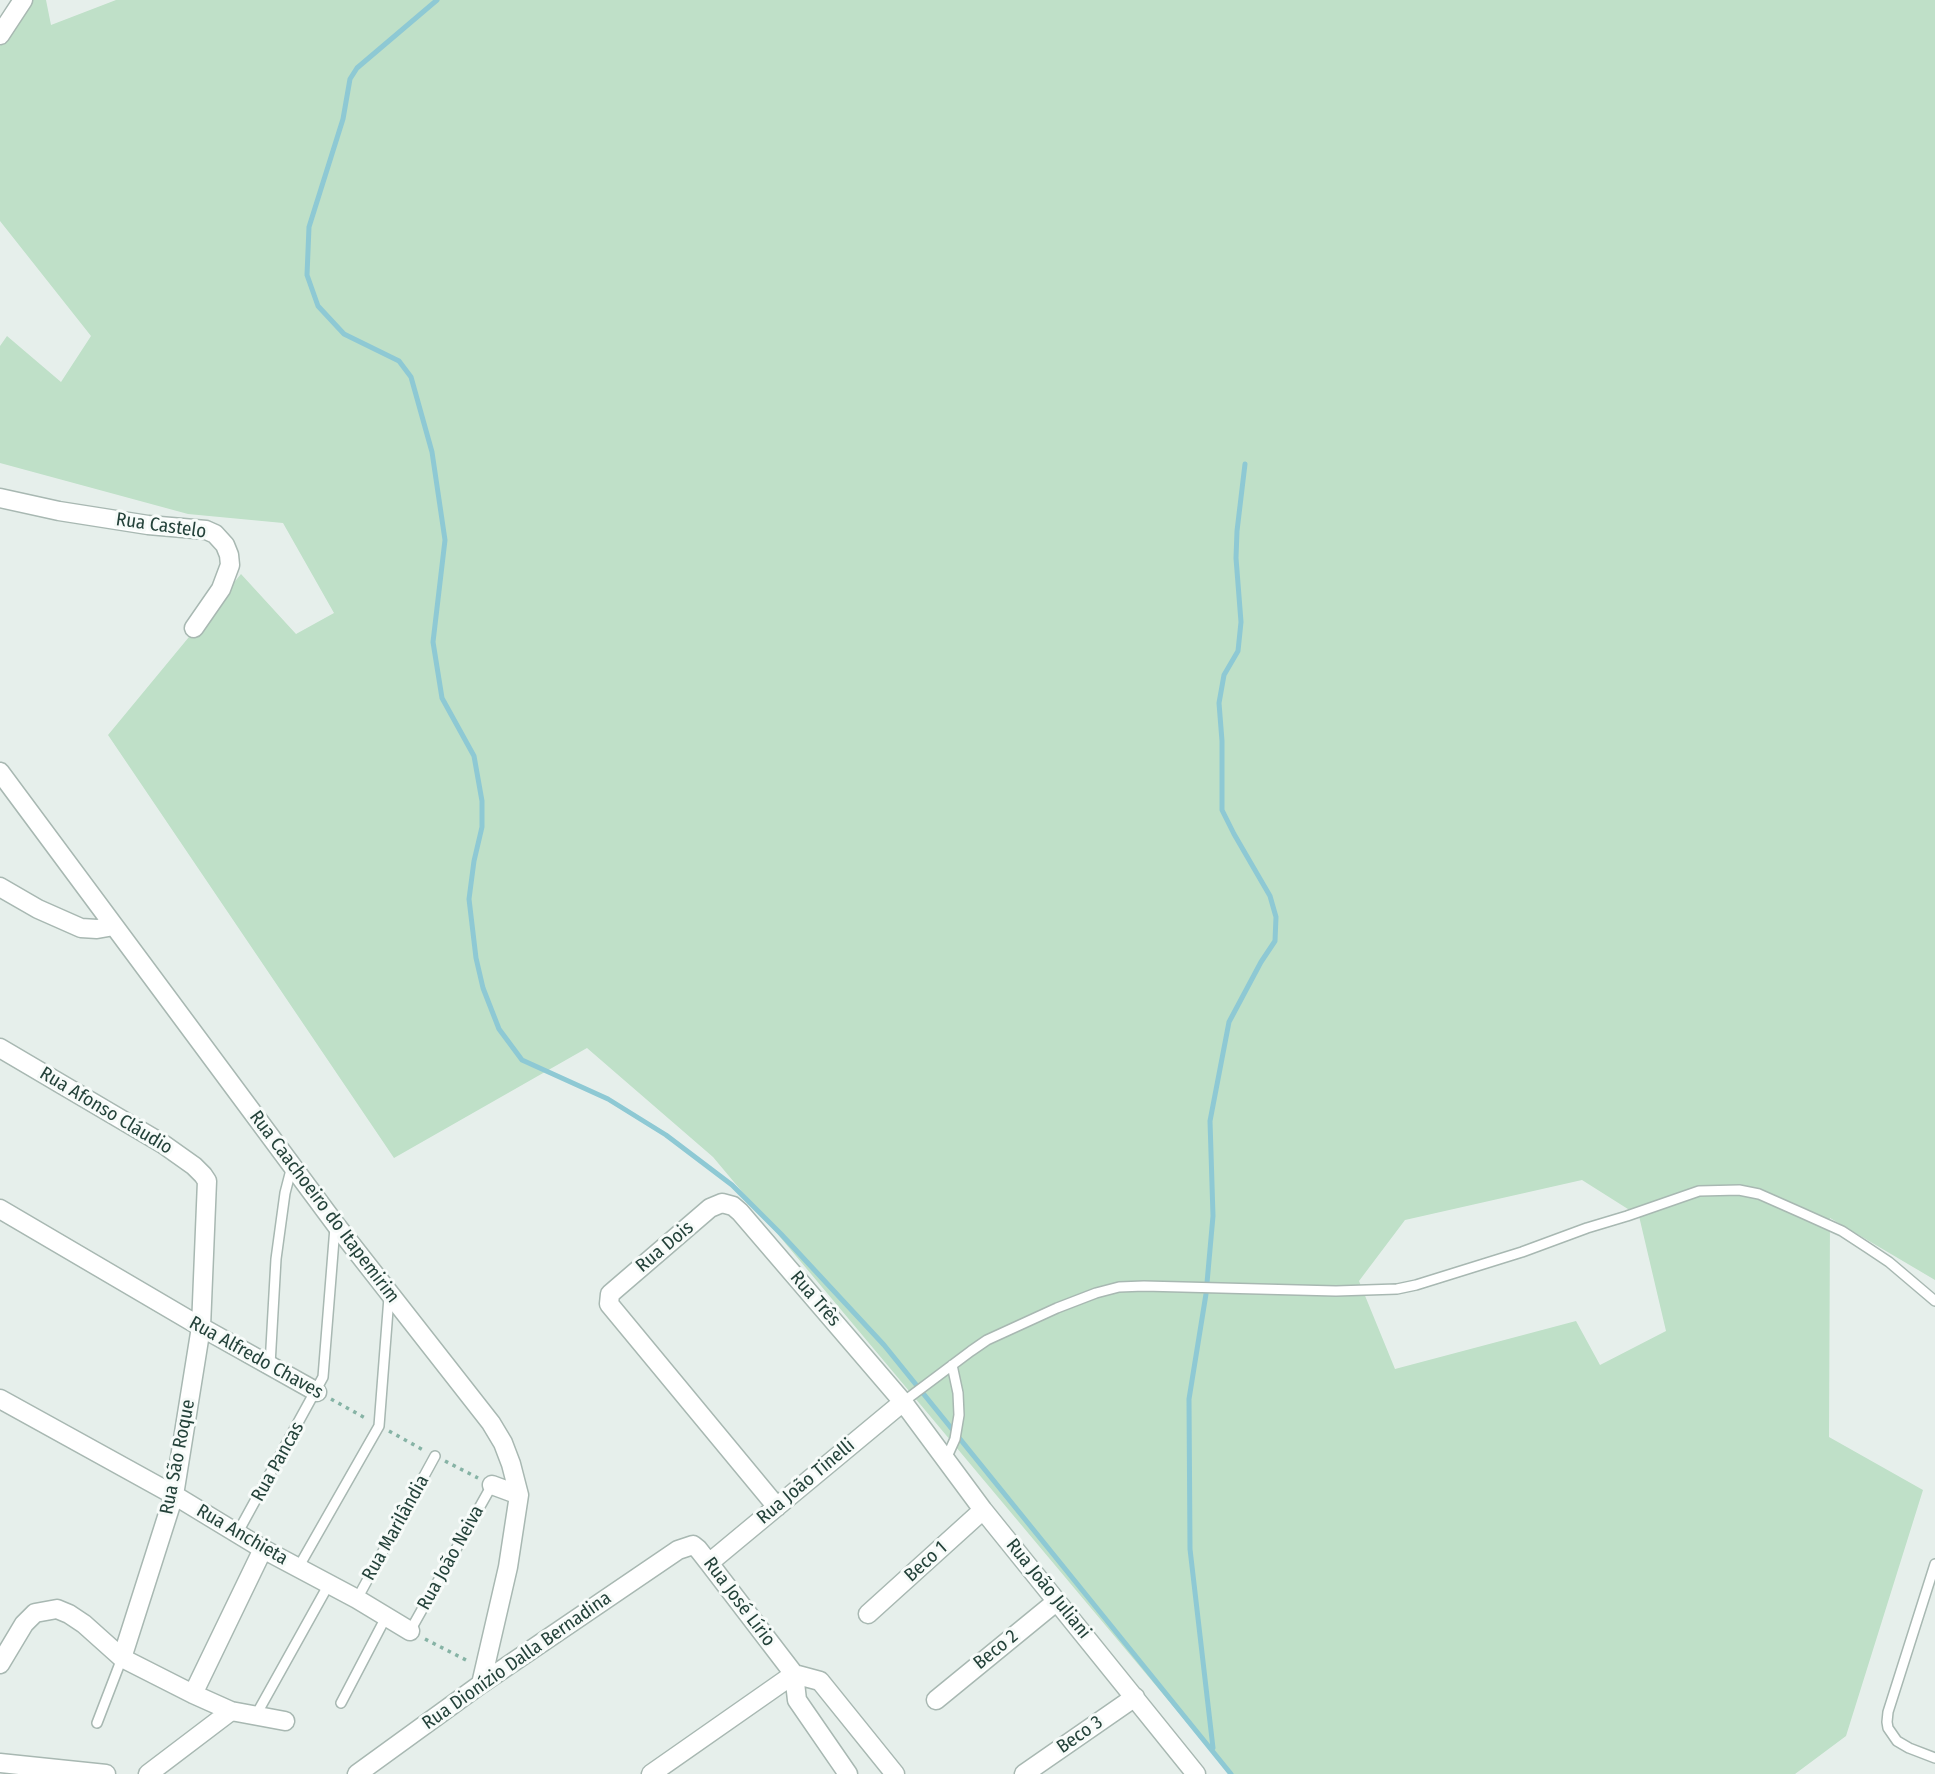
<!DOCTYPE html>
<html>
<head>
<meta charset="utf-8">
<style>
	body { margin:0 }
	canvas { display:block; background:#e6efeb }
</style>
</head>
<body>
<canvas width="1935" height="1774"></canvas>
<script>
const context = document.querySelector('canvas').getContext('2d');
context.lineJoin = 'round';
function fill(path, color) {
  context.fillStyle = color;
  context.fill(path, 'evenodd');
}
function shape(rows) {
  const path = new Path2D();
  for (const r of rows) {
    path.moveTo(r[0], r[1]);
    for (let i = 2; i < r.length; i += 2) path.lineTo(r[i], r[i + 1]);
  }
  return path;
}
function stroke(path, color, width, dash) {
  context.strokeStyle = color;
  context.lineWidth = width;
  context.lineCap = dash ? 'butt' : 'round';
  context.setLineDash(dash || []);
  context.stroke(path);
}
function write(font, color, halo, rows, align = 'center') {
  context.font = font + ' "Fira Sans Condensed",sans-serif';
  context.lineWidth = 6;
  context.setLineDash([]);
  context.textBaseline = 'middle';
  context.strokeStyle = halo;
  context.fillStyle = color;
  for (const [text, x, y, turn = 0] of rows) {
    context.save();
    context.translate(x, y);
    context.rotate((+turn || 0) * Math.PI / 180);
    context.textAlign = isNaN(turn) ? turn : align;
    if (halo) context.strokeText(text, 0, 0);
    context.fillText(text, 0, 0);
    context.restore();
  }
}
fill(shape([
	[27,0,46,0,51,25,116,0,1935,0,1935,1280,1830,1218,1829,1437,1923,1490,1846,1736,1795,1774,1230,1774,713,1157,587,1048,394,1158,108,735,241,574,296,634,334,613,283,523,188,514,0,463,0,346,7,336,61,382,91,336,0,221,0,46,11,31],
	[1582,1180,1639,1216,1666,1331,1600,1365,1576,1321,1395,1369,1359,1281,1405,1220]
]), '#bfe0c8');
stroke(shape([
	[437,0,357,68,350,79,343,119,309,227,307,275,318,306,344,334,399,361,411,377,432,452,445,540,433,642,442,698,474,756,482,801,482,827,474,861,469,899,476,958,483,988,499,1029,522,1060,608,1099,666,1135,732,1185,781,1234,884,1345,1231,1774],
	[1213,1748,1190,1549,1189,1399,1206,1294,1213,1216,1210,1121,1229,1022,1261,962,1275,941,1276,917,1270,896,1234,834,1222,810,1222,741,1219,703,1224,675,1238,651,1241,622,1236,558,1237,531,1245,464]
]), '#8ec9d4', 5);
const service = shape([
	[270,1365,276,1259,285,1193,292,1166],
	[903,1402,971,1351,987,1340,1057,1308,1096,1293,1119,1287,1144,1286,1336,1291,1397,1289,1416,1285,1522,1252,1587,1228,1627,1216,1699,1191,1739,1190,1759,1194,1802,1213,1842,1231,1868,1248,1889,1262,1935,1301],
	[946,1459,955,1439,959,1415,958,1393,952,1365],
	[238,1532,323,1377,335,1227],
	[1935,1564,1888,1712,1887,1722,1888,1728,1897,1741,1909,1748,1935,1758],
	[298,1568,379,1426,389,1297],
	[357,1599,435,1456],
	[410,1631,492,1485],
	[341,1703,386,1617],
	[256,1715,329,1584],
	[97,1723,122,1658]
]);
const minor = shape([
	[0,35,23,0],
	[0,498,59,511,148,525,206,530,215,534,225,545,229,555,230,565,221,589,194,628],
	[0,772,336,1225,491,1423,503,1443,511,1464,519,1495,508,1567,481,1684],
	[0,887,38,909,81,928,97,929,114,926],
	[0,1048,163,1144,194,1166,203,1175,207,1181,201,1327,174,1495,122,1658],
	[0,1209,201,1327,317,1392],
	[0,1399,174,1495,263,1549,357,1599,410,1631],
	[492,1485,519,1495],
	[777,1507,609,1304,610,1294,710,1208,722,1203,733,1206,740,1212,903,1402,983,1510,1196,1774],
	[709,1563,903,1402],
	[868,1614,983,1510],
	[0,1664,24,1624,35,1613,57,1609,69,1614,84,1624,122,1658,193,1694,231,1711,285,1721],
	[193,1694,263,1549],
	[936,1700,1057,1601],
	[0,1763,106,1774],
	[148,1774,231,1711],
	[357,1774,481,1684,678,1550,693,1545,698,1549,709,1563,794,1674,797,1700,848,1774],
	[651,1774,794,1674,820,1681,895,1774],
	[1024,1774,1135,1697]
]);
stroke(service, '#a8b8b2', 12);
stroke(minor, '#a8b8b2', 21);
stroke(shape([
	[331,1399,367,1419],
	[389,1431,425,1451],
	[445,1461,478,1478],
	[425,1639,468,1661]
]), '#86b3a5', 3.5, [3.5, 5]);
stroke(service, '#fff', 9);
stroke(minor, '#fff', 18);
write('19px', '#24423a', '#f7fbf9', [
	["Rua Castelo",161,526,8],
	["Rua Afonso Cláudio",106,1111,31],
	["Rua Caachoeiro do Itapemirim",324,1207,53],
	["Rua Dois",665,1247,-40],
	["Rua Três",815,1299,49],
	["Rua Alfredo Chaves",256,1358,29],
	["Rua São Roque",178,1457,-79],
	["Rua Pancas",278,1462,-61],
	["Rua João Tinelli",806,1482,-40],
	["Rua Marilândia",396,1528,-61],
	["Rua Anchieta",242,1535,30],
	["Rua João Neiva",451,1558,-61],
	["Beco 1",926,1562,-42],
	["Rua João Juliani",1048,1589,51],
	["Rua José Lírio",739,1602,53],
	["Beco 2",996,1650,-39],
	["Rua Dionízio Dalla Bernadina",517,1661,-35],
	["Beco 3",1080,1735,-35]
]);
</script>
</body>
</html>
